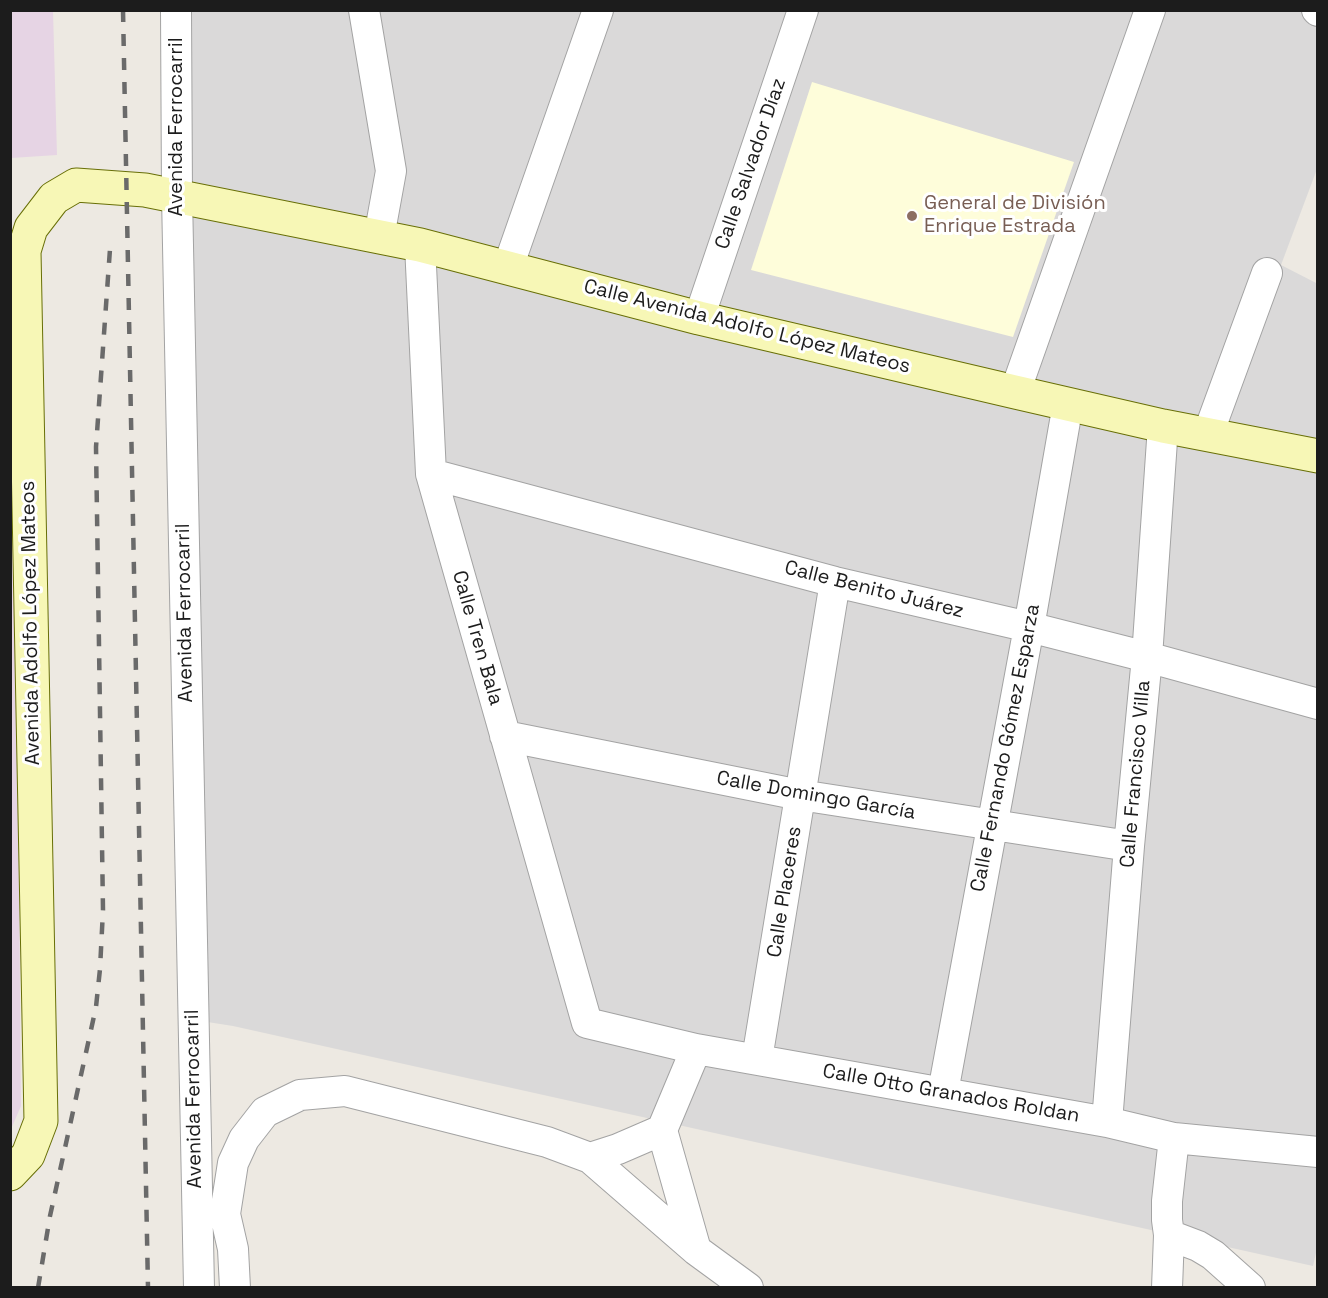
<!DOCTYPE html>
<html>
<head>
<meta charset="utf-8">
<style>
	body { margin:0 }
	#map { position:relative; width:1328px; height:1298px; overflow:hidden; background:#ede9e2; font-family:"Space Grotesk",sans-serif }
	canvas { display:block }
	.frame { position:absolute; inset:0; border:12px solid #1c1c1c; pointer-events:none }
</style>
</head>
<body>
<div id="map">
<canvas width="1328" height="1298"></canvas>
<div class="frame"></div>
</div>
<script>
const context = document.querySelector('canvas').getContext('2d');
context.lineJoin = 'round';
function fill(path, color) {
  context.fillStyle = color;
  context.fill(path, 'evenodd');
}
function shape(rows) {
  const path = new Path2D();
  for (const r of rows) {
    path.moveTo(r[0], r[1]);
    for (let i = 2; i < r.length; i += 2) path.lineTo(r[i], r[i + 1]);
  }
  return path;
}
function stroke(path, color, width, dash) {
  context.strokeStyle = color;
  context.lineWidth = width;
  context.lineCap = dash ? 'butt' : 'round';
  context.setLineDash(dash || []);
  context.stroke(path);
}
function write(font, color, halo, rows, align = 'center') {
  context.font = font + ' "Space Grotesk",sans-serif';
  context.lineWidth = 6;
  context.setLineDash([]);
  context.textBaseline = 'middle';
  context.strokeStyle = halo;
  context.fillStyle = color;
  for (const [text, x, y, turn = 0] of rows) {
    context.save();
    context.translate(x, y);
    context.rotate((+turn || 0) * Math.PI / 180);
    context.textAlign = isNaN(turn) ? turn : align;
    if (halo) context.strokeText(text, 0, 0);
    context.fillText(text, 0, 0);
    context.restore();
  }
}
fill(shape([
	[168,11,1317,11,1317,169,1281,265,1318,284,1318,1244,1313,1266,233,1026,182,1018]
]), '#dad9d9');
fill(shape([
	[11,10,53,11,57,155,11,158],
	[10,405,16,562,21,1106,11,1129]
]), '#e6d4e4');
fill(shape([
	[812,82,1074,162,1013,337,751,270]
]), '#fefdda');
const street = shape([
	[176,10,177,196,199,1288],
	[364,10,391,171,379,237],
	[1317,10,1318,11],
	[420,245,431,474,587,1023,696,1049,1107,1122,1174,1138,1318,1152],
	[508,267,598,10],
	[699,318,803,10],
	[1015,392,1150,10],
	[1208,434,1267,273],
	[431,474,835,582,1029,627,1147,657,1318,704],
	[505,736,800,795,1129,846],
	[757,1059,835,582],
	[943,1092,1029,627,1068,404],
	[1107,1122,1129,846,1147,657,1163,426],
	[662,1130,696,1250],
	[1174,1138,1167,1201,1167,1220,1169,1235,1198,1246,1213,1255,1250,1288],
	[590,1158,618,1149,662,1130,696,1049],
	[235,1288,233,1249,225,1214,233,1163,244,1139,265,1112,300,1095,345,1091,547,1142,590,1158,696,1250,748,1288],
	[1167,1288,1169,1235]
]);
const secondary = shape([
	[10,1174,28,1155,41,1121,24,251,31,228,54,198,76,185,145,190,420,245,699,318,1015,392,1163,426,1318,456]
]);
stroke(street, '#a3a3a3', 32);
stroke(secondary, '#686f07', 35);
stroke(street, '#fff', 30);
stroke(secondary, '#f7f7b6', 33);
stroke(shape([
	[123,10,148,1288],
	[38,1288,50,1216,96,1007,100,969,103,910,96,447,110,249]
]), '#6a6a6a', 4.5, [12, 12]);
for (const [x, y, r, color] of [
	[912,216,6,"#8d6e63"]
]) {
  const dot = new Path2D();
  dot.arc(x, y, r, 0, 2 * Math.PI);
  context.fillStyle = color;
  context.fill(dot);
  stroke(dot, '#fff', 2);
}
write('20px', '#1c1c1c', '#fff', [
	["Avenida Ferrocarril",177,127,-90],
	["Calle Salvador Díaz",751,164,-71],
	["Calle Avenida Adolfo López Mateos",747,327,14],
	["Calle Benito Juárez",874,590,14],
	["Avenida Ferrocarril",185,613,-91],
	["Avenida Adolfo López Mateos",31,623,-91],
	["Calle Tren Bala",477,638,74],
	["Calle Fernando Gómez Esparza",1006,748,-79],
	["Calle Francisco Villa",1136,774,-85],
	["Calle Domingo García",816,796,10],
	["Calle Placeres",785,892,-81],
	["Calle Otto Granados Roldan",951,1094,10],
	["Avenida Ferrocarril",194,1099,-91]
]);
write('20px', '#785e54', '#fff', [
	["General de División",924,204],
	["Enrique Estrada",924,227]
], 'left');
</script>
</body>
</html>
